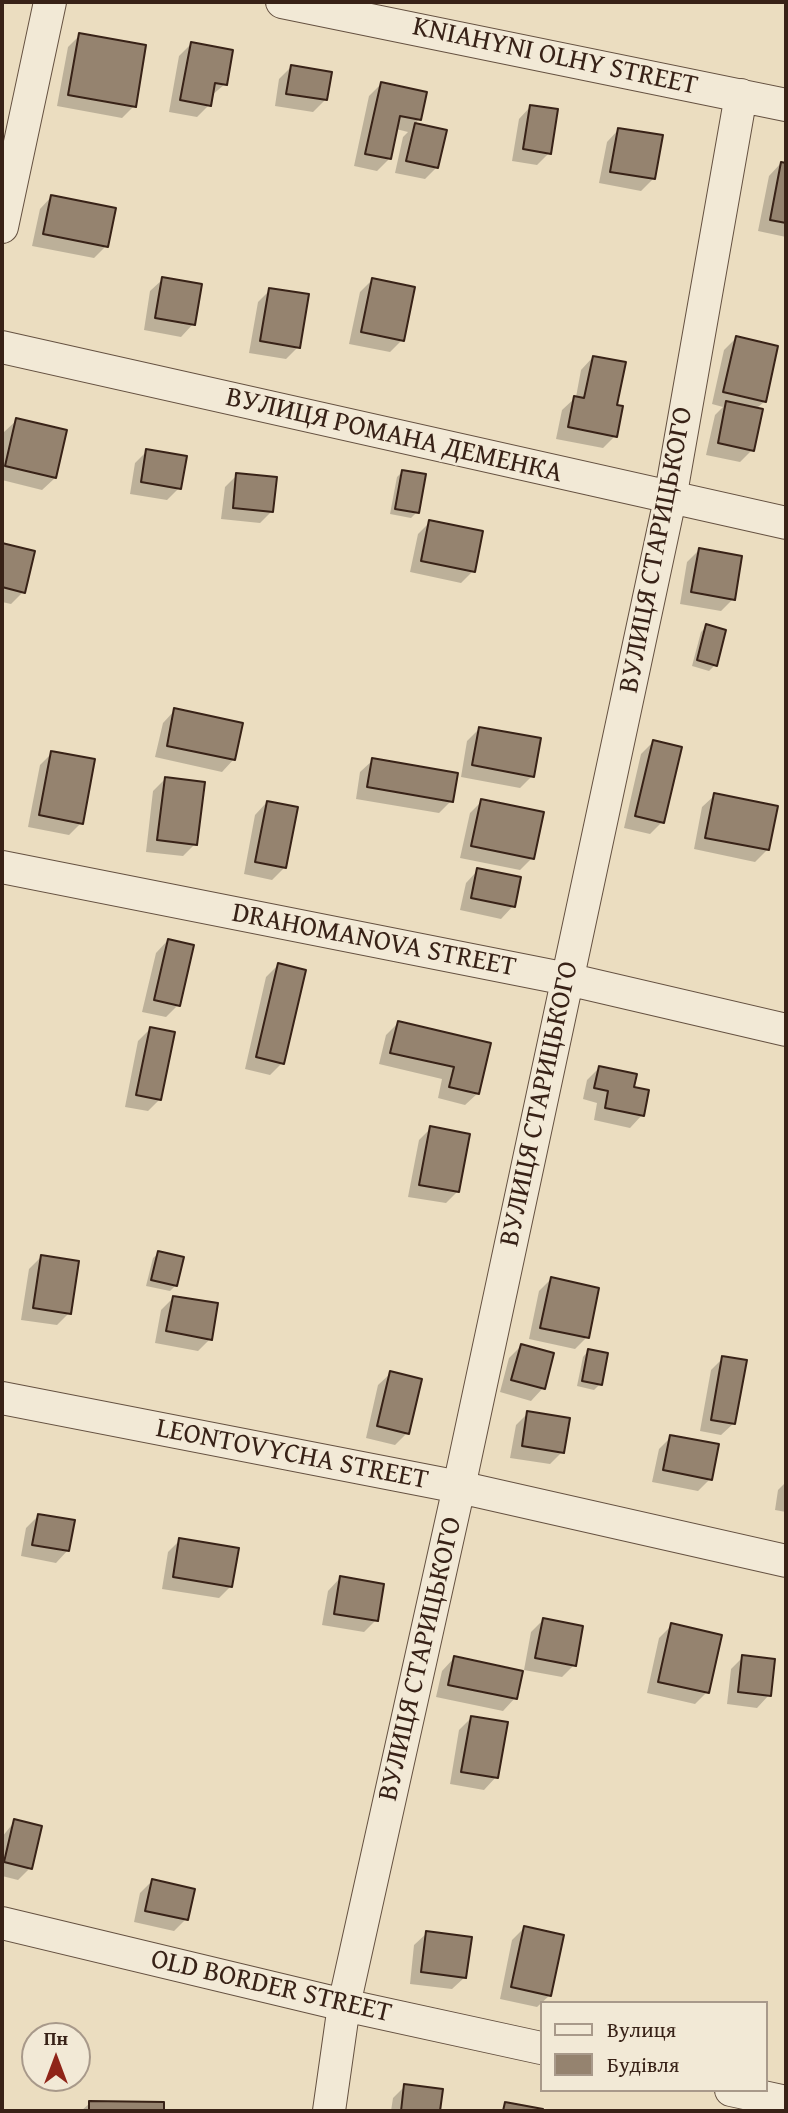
<!DOCTYPE html>
<html>
<head>
<meta charset="utf-8">
<style>
	body { margin:0 }
	#map { position:relative; width:788px; height:2113px; overflow:hidden; background:#ebddc0; font-family:"Gentium Book Plus",serif }
	canvas { display:block }
	.frame { position:absolute; inset:0; border:4px solid #382217; pointer-events:none }
	.legend { position:absolute; left:540px; top:2001px; width:228px; height:91px; box-sizing:border-box; background:#f2e9d6; border:2px solid #a8998a; margin:0; padding:9px 12px; list-style:none; font-size:21px; color:#382217 }
	.legend li { display:flex; align-items:center; gap:14px; height:35px }
	.legend b { width:35px; border:2px solid #a8998a }
	.north { position:absolute; left:21px; top:2022px; width:70px; height:70px; box-sizing:border-box; background:#f2e9d6; border:2px solid #a8998a; border-radius:50%; rotate:0deg; font-size:19px; font-weight:700; line-height:28px; text-align:center; color:#382217 }
	.north::after { content:''; display:block; margin:auto; width:24px; height:32px; background:#8f2418; clip-path:polygon(50% 0,100% 100%,50% 72%,0 100%) }
</style>
</head>
<body>
<div id="map">
<canvas width="788" height="2113"></canvas>
<div class="frame"></div>
<ul class="legend">
<li><b style="height:9px;background:#f2e9d6"></b>Вулиця</li>
<li><b style="height:19px;background:#95836f"></b>Будівля</li>
</ul>
<div class="north">Пн</div>
</div>
<script>
const context = document.querySelector('canvas').getContext('2d');
context.lineJoin = 'round';
function fill(path, color) {
  context.fillStyle = color;
  context.fill(path, 'evenodd');
}
function shape(rows) {
  const path = new Path2D();
  for (const r of rows) {
    path.moveTo(r[0], r[1]);
    for (let i = 2; i < r.length; i += 2) path.lineTo(r[i], r[i + 1]);
  }
  return path;
}
function stroke(path, color, width, dash) {
  context.strokeStyle = color;
  context.lineWidth = width;
  context.lineCap = dash ? 'butt' : 'round';
  context.setLineDash(dash || []);
  context.stroke(path);
}
function write(font, color, halo, rows, align = 'center') {
  context.font = font + ' "Gentium Book Plus",serif';
  context.lineWidth = 5;
  context.setLineDash([]);
  context.textBaseline = 'middle';
  context.strokeStyle = halo;
  context.fillStyle = color;
  for (const [text, x, y, turn = 0] of rows) {
    context.save();
    context.translate(x, y);
    context.rotate((+turn || 0) * Math.PI / 180);
    context.textAlign = isNaN(turn) ? turn : align;
    if (halo) context.strokeText(text, 0, 0);
    context.fillText(text, 0, 0);
    context.restore();
  }
}
fill(shape([
	[80,35,134,106,122,118,57,106,68,47],
	[191,44,225,84,211,96,209,105,197,117,169,112,179,56],
	[291,67,325,100,313,112,275,106,279,79],
	[381,84,419,119,414,125,445,131,437,167,425,179,395,173,403,137,408,132,396,129,389,159,377,171,354,166,369,96],
	[531,106,549,153,537,165,512,161,519,119],
	[619,129,653,179,641,191,599,183,607,142],
	[781,163,786,164,786,237,758,231,769,176],
	[52,196,106,246,94,258,32,246,40,209],
	[163,279,193,324,181,337,144,330,150,291],
	[372,280,402,340,390,352,349,344,360,292],
	[270,290,298,347,286,359,249,353,258,302],
	[736,338,765,401,756,409,752,450,740,462,706,455,715,415,723,407,712,404,724,350],
	[593,357,615,436,603,448,556,439,562,410,576,397,581,370],
	[17,420,55,478,42,490,2,480,4,432],
	[147,451,179,488,167,500,130,494,135,463],
	[403,471,417,512,411,518,390,514,397,477],
	[237,475,272,511,260,523,221,519,225,487],
	[430,522,473,571,461,583,410,572,418,534],
	[2,544,33,552,23,592,11,604,2,602],
	[699,550,733,599,721,611,680,604,687,562],
	[707,626,715,665,709,671,692,666,701,632],
	[175,710,234,759,222,772,155,757,163,723],
	[479,729,532,776,520,788,461,777,467,741],
	[653,742,662,822,650,834,624,828,641,754],
	[52,753,81,823,69,835,28,827,40,765],
	[373,760,451,801,439,813,356,799,360,772],
	[165,779,195,844,183,856,146,852,153,791],
	[715,795,768,849,755,862,694,849,702,807],
	[482,801,532,858,520,870,460,858,470,813],
	[267,802,284,868,272,880,244,874,255,815],
	[478,870,513,906,501,919,460,910,466,883],
	[168,940,178,1005,166,1017,142,1012,156,953],
	[278,965,282,1063,270,1075,245,1069,266,977],
	[398,1023,489,1044,478,1093,465,1105,438,1098,442,1079,379,1064,386,1035],
	[150,1029,160,1099,148,1111,125,1107,138,1041],
	[599,1068,632,1088,642,1115,630,1128,594,1120,597,1103,583,1099,587,1080],
	[431,1128,458,1191,446,1203,408,1197,419,1140],
	[159,1253,176,1285,170,1291,146,1286,153,1258],
	[41,1257,69,1313,57,1325,21,1320,29,1269],
	[551,1279,587,1337,575,1349,529,1339,539,1291],
	[173,1298,210,1339,198,1351,155,1343,161,1310],
	[521,1346,543,1388,531,1401,500,1392,509,1358],
	[588,1351,600,1384,594,1390,577,1386,583,1357],
	[723,1358,734,1423,721,1435,700,1431,711,1370],
	[391,1373,407,1433,395,1445,366,1438,378,1385],
	[528,1413,562,1452,550,1464,510,1458,516,1425],
	[671,1437,710,1479,698,1491,652,1482,659,1449],
	[786,1482,786,1512,775,1510,778,1490],
	[38,1516,68,1550,56,1563,21,1556,26,1528],
	[180,1540,231,1586,219,1598,162,1589,168,1552],
	[340,1578,376,1620,364,1632,322,1625,328,1591],
	[543,1620,574,1665,562,1677,524,1670,531,1632],
	[672,1625,707,1692,695,1704,647,1693,659,1638],
	[743,1657,769,1695,757,1708,727,1704,731,1669],
	[454,1658,515,1698,503,1711,436,1697,442,1671],
	[471,1718,496,1777,484,1790,450,1784,459,1730],
	[15,1821,30,1868,18,1880,2,1876,2,1837],
	[152,1881,186,1919,174,1931,134,1922,140,1893],
	[524,1928,550,1995,537,2007,500,1999,512,1940],
	[427,1933,465,1977,452,1989,410,1984,414,1945],
	[405,2086,441,2091,438,2111,391,2111,393,2098],
	[90,2103,162,2104,162,2111,81,2111]
]), '#0003');
const building = shape([
	[79,33,146,45,136,107,68,95,79,33],
	[191,42,233,50,227,85,215,83,211,106,180,100,191,42],
	[291,65,332,72,327,100,286,94,291,65],
	[381,82,427,92,421,120,400,116,391,159,365,154,381,82],
	[530,105,558,109,551,154,523,149,530,105],
	[415,123,447,130,438,168,406,161,415,123],
	[618,128,663,135,655,179,610,172,618,128],
	[781,162,786,163,786,223,770,220,781,162],
	[51,195,116,208,108,247,43,234,51,195],
	[162,277,202,284,195,325,155,318,162,277],
	[372,278,415,287,404,341,361,332,372,278],
	[269,288,309,294,300,348,260,341,269,288],
	[736,336,778,346,766,402,723,392,736,336],
	[593,356,626,362,617,405,623,406,617,437,568,427,574,396,584,398,593,356],
	[726,401,763,409,754,451,718,443,726,401],
	[16,418,67,430,56,478,5,466,16,418],
	[146,449,187,456,181,489,141,482,146,449],
	[402,470,426,474,419,513,395,509,402,470],
	[236,473,277,477,273,512,233,508,236,473],
	[429,520,483,531,475,572,421,561,429,520],
	[2,543,35,551,25,593,2,587,2,543],
	[699,548,742,556,735,600,691,592,699,548],
	[706,624,726,630,717,666,697,660,706,624],
	[174,708,243,723,235,760,167,746,174,708],
	[479,727,541,738,534,777,472,765,479,727],
	[653,740,682,747,664,823,635,816,653,740],
	[51,751,95,759,83,824,39,815,51,751],
	[372,758,458,773,453,802,367,787,372,758],
	[165,777,205,782,197,845,157,840,165,777],
	[714,793,778,806,769,850,705,838,714,793],
	[481,799,544,812,534,859,471,846,481,799],
	[267,801,298,807,286,868,255,862,267,801],
	[477,868,521,877,515,907,471,898,477,868],
	[168,939,194,945,180,1006,154,1000,168,939],
	[278,963,306,970,284,1064,256,1057,278,963],
	[398,1021,491,1043,479,1094,449,1087,454,1067,390,1053,398,1021],
	[150,1027,175,1032,161,1100,136,1095,150,1027],
	[599,1066,637,1074,634,1087,649,1090,644,1116,605,1108,608,1091,594,1088,599,1066],
	[430,1126,470,1134,459,1192,419,1185,430,1126],
	[158,1251,184,1257,177,1286,151,1280,158,1251],
	[41,1255,79,1261,71,1314,33,1308,41,1255],
	[551,1277,599,1288,589,1338,540,1328,551,1277],
	[173,1296,218,1303,212,1340,166,1331,173,1296],
	[521,1344,554,1353,545,1389,511,1380,521,1344],
	[588,1349,608,1353,602,1385,582,1381,588,1349],
	[722,1356,747,1360,735,1424,711,1420,722,1356],
	[390,1371,422,1379,409,1434,377,1426,390,1371],
	[527,1411,570,1418,564,1453,522,1446,527,1411],
	[670,1435,719,1444,712,1480,663,1470,670,1435],
	[38,1514,75,1520,69,1551,32,1545,38,1514],
	[179,1538,239,1548,232,1587,173,1577,179,1538],
	[340,1576,384,1584,378,1621,334,1614,340,1576],
	[543,1618,583,1626,576,1666,535,1658,543,1618],
	[671,1623,722,1635,709,1693,658,1682,671,1623],
	[742,1655,775,1659,771,1696,738,1692,742,1655],
	[454,1656,523,1671,517,1699,448,1685,454,1656],
	[471,1716,508,1722,498,1778,461,1772,471,1716],
	[14,1819,42,1826,32,1869,4,1862,14,1819],
	[152,1879,195,1889,188,1920,145,1911,152,1879],
	[524,1926,564,1935,551,1996,511,1987,524,1926],
	[426,1931,472,1937,466,1978,421,1972,426,1931],
	[404,2084,443,2089,440,2111,401,2111,404,2084],
	[89,2101,164,2102,164,2111,89,2111,89,2101],
	[505,2102,543,2109,543,2111,503,2111,505,2102]
]);
fill(building, '#95836f');
stroke(building, '#382217', 2);
const minor = shape([
	[282,2,786,105],
	[2,227,50,2],
	[2,347,786,523],
	[2,867,567,979,786,1030],
	[2,1398,459,1487,786,1561],
	[2,1923,344,2005,541,2048],
	[731,2090,786,2102],
	[329,2111,344,2005,459,1487,670,499,741,95]
]);
stroke(minor, '#655141', 34);
stroke(minor, '#f2e9d6', 32);
write('28px', '#382217', '#f2e9d6', [
	["KNIAHYNI OLHY STREET",555,57,12],
	["ВУЛИЦЯ РОМАНА ДЕМЕНКА",394,436,13],
	["ВУЛИЦЯ СТАРИЦЬКОГО",657,550,-79],
	["DRAHOMANOVA STREET",374,941,11],
	["ВУЛИЦЯ СТАРИЦЬКОГО",540,1104,-78],
	["LEONTOVYCHA STREET",292,1455,11],
	["ВУЛИЦЯ СТАРИЦЬКОГО",421,1659,-77],
	["OLD BORDER STREET",271,1987,13]
]);
</script>
</body>
</html>
